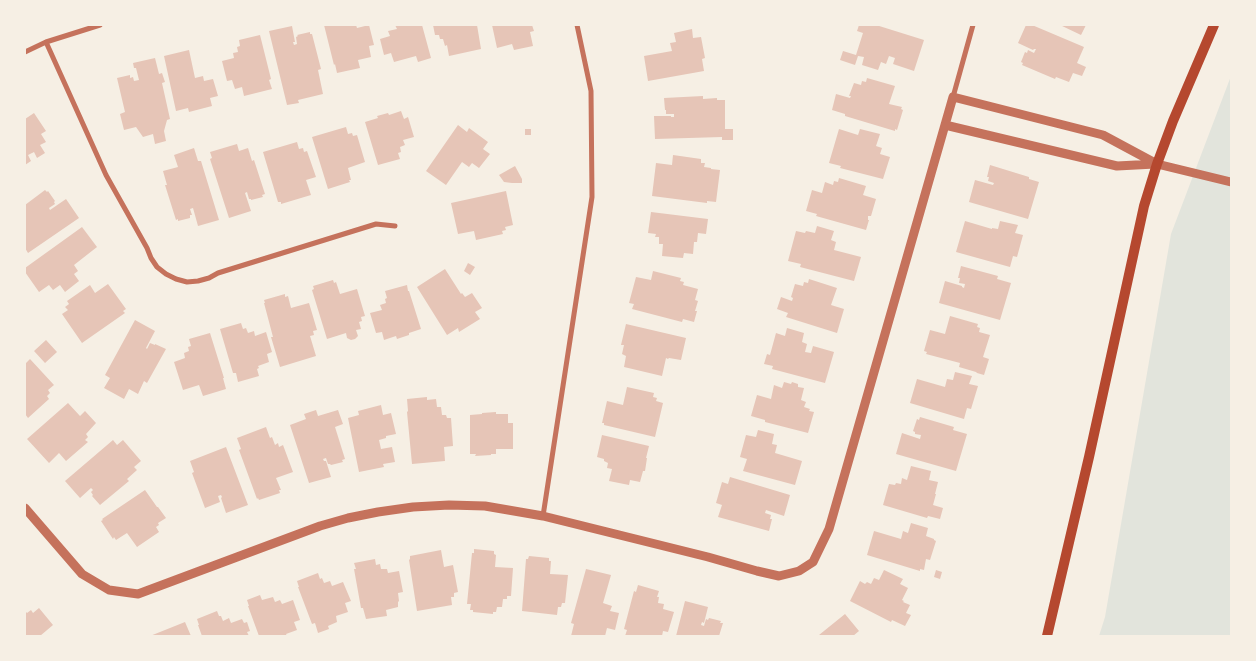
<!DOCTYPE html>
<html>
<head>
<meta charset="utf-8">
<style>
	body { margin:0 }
	#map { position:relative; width:1256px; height:661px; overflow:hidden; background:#f6efe4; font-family:"Work Sans",sans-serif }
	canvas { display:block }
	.frame { position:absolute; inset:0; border:26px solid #f6efe4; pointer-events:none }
</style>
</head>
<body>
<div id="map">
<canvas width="1256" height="661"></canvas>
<div class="frame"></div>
</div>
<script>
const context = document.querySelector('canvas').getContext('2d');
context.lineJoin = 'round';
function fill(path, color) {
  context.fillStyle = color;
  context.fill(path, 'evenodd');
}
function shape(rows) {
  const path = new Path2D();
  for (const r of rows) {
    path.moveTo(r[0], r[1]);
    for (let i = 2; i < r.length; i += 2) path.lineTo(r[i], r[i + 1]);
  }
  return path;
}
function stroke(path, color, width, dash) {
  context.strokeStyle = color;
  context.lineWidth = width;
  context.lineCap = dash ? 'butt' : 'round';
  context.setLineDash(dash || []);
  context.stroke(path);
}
fill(shape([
	[1231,76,1231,636,1099,636,1105,617,1171,234]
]), '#e2e4dc');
fill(shape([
	[324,25,356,25,357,28,369,25,374,45,369,46,371,57,358,60,360,68,337,73,335,64,334,65],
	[395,25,422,25,431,58,418,62,416,56,394,62,391,53,384,55,380,39,390,36,388,31,397,29],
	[433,25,477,25,481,49,449,56,447,45,445,46,443,39,440,39,439,35,435,35],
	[492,25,532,25,534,31,530,32,533,46,514,50,512,44,497,48],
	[859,25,876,25,924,40,914,71,893,64,895,58,889,56,886,64,881,62,878,70,862,65,864,57,858,56,855,65,840,60,843,51,856,55,863,33,857,31],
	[1026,25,1032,25,1084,47,1077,63,1086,67,1082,76,1073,73,1069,82,1056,77,1055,79,1022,65,1023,63,1021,62,1025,52,1027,53,1028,50,1034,53,1036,49,1034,49,1033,50,1018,43],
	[1060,25,1086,25,1081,35],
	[292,26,295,42,293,42,294,45,297,44,296,37,298,36,297,35,310,32,310,34,312,34,321,69,318,70,323,94,298,100,299,103,287,105,269,31],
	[692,29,693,38,701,37,705,58,702,59,704,71,648,81,644,56,672,51,670,43,676,42,674,33],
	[260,35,271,79,269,80,272,89,244,96,242,87,235,89,232,80,227,81,222,61,234,58,233,53,238,52,237,47,240,46,239,40],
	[189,50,195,78,203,76,204,81,213,79,218,96,210,98,212,106,189,112,188,108,176,111,164,56],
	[155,58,159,74,162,73,165,82,162,83,170,119,167,120,164,131,166,141,155,144,153,134,143,137,136,127,124,130,120,114,125,112,117,78,130,75,130,78,133,77,134,81,139,80,136,68,134,68,133,63],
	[867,78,895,86,889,104,902,107,901,109,903,110,897,130,895,129,895,131,845,116,845,114,832,110,836,94,850,98,851,96,849,96,854,83,861,85,862,81,866,82],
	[703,96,703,99,717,98,717,100,725,100,725,129,733,129,733,140,722,140,722,137,655,139,654,116,671,116,671,117,674,117,674,114,666,114,666,110,665,110,664,98],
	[401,111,404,119,408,117,414,137,403,140,405,145,400,147,401,152,398,153,400,159,378,165,365,122,378,118,377,116,388,113,389,115],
	[34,113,46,131,41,134,46,142,40,145,45,153,37,158,34,152,28,155,31,161,25,165,25,119],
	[458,125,467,132,469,128,488,142,483,149,490,154,479,168,472,163,469,167,462,162,446,185,426,171],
	[346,127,348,134,352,133,353,136,357,135,365,162,348,168,351,180,349,180,350,182,328,189,312,137],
	[525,129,531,129,531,135,525,135],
	[839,129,858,135,860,129,880,134,876,146,882,148,880,154,890,157,883,179,840,168,841,166,829,163],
	[297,142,299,149,303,148,304,152,307,151,316,177,306,180,311,195,281,204,281,202,278,202,263,152],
	[237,144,239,151,248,148,252,161,254,160,265,194,262,195,263,197,251,200,251,199,249,199,247,192,245,193,251,211,229,218,210,159,212,158,210,152],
	[194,148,198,161,201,161,219,220,198,226,193,208,190,209,192,215,190,215,190,218,178,221,178,219,176,220,165,185,167,185,163,171,178,167,174,155],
	[673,155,701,159,701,163,705,163,704,167,711,168,711,169,720,170,716,202,707,201,707,203,652,196,656,163,672,165],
	[990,165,1029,177,1029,179,1039,182,1028,219,969,202,975,180,993,185,994,183,988,181,989,177,987,177],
	[515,166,522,179,522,183,512,183,504,182,499,175],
	[839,178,866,186,863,195,876,199,871,216,868,216,868,220,869,220,866,230,816,216,817,214,806,211,812,190,822,193,825,182,833,185,834,181,838,182],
	[45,190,47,192,48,191,55,201,54,202,55,204,49,208,50,210,66,199,79,218,28,253,25,248,25,205],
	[506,191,513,225,505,227,506,230,502,231,503,234,476,240,474,231,458,234,451,203],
	[651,212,708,219,706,234,698,233,697,242,694,242,693,254,684,253,683,258,662,256,663,244,659,244,659,237,655,237,656,234,648,233],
	[965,221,992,229,992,228,998,229,1000,221,1018,225,1015,233,1023,235,1017,257,1013,256,1010,267,956,252],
	[817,226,834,231,831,240,836,242,834,250,861,257,854,281,800,267,801,264,788,261,796,231,805,233,806,231,815,233],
	[82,227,97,247,74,265,78,271,74,274,79,281,65,292,60,285,53,290,49,285,39,292,25,272,25,268],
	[468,263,475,267,470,275,464,271],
	[961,266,998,276,997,279,1011,283,1000,320,939,303,945,281,962,286,962,287,964,288,965,284,959,283,960,278,958,278],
	[445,269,461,294,462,293,465,297,472,293,482,308,475,312,480,319,459,332,458,328,447,335,417,287],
	[653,271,681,278,680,281,684,282,683,285,698,289,695,300,698,301,695,311,697,311,694,322,683,319,682,322,632,309,634,304,629,303,636,277,651,280],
	[809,279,837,288,831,305,844,309,837,333,786,317,788,313,777,309,781,297,792,301,793,298,791,297,795,284,803,286,804,282,808,283],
	[333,280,334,283,336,282,340,294,357,289,365,316,361,317,362,321,359,322,361,329,356,330,358,336,355,339,351,340,347,338,346,333,327,339,312,290,314,289,313,286],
	[108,284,126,309,123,311,125,313,82,343,62,314,68,310,65,307,69,304,67,301,90,285,95,293],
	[407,285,408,291,409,291,421,329,409,333,409,335,397,339,396,336,384,340,382,332,376,333,370,313,382,310,380,305,386,303,385,299,387,298,385,291],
	[285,294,285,297,288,296,291,308,309,303,317,330,313,331,314,335,310,336,316,356,280,367,271,337,273,337,264,303,265,303,264,300],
	[950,316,978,324,977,327,980,328,979,332,990,335,983,357,989,359,984,375,977,373,976,372,959,367,960,363,926,354,927,352,924,351,930,330,945,334],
	[135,320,155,331,146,348,147,349,150,343,155,345,155,344,166,349,147,383,144,381,138,394,129,389,124,399,104,388,110,378,105,375],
	[241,323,243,329,246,328,248,333,254,331,255,336,266,332,272,352,267,354,269,362,258,366,259,368,257,369,259,376,238,382,236,373,233,373,220,329],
	[626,324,686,338,681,360,669,358,668,359,666,358,662,376,624,367,626,356,622,354,624,345,621,345],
	[787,328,804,333,802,342,807,344,805,352,811,353,813,346,834,352,825,383,772,369,773,366,764,364,767,354,770,355,776,333,785,336],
	[210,333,224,378,223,378,226,389,203,396,199,385,183,390,174,362,185,358,184,353,189,351,188,347,191,346,189,339],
	[46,340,57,352,45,363,34,351],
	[30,359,54,385,48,390,50,393,47,396,49,399,28,418,25,414,25,364],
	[955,372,972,376,969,384,978,386,971,409,967,408,964,419,910,403,917,379,945,387,947,379,953,380],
	[784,382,791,384,792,382,798,384,798,387,804,388,801,400,806,402,804,407,810,409,809,411,814,412,808,433,765,422,765,420,751,416,757,395,771,399,774,385,782,388],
	[627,387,654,393,653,397,657,398,656,401,663,403,655,437,604,425,604,423,602,423,607,401,623,405],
	[427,397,427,400,436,399,437,407,441,407,442,415,446,415,447,418,451,418,453,446,444,447,445,461,412,464,407,412,408,411,407,399],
	[68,403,80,416,85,411,96,423,86,434,88,437,85,440,88,442,66,461,59,453,49,463,27,439],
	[381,405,383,415,391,413,396,434,386,436,386,438,379,440,381,449,392,447,395,462,383,464,384,467,359,472,348,418,359,415,358,411],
	[316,410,318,416,338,410,343,424,335,427,345,459,342,460,343,462,331,465,330,464,328,464,326,458,323,459,324,461,326,461,331,477,309,483,290,425,306,419,304,414],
	[496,412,496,414,508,414,508,423,513,423,513,449,496,449,496,454,491,454,491,455,475,456,476,454,470,454,470,415,482,414,482,413],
	[920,417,954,427,953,430,967,434,956,471,896,454,902,433,920,439,921,435,915,434,915,432,913,431,917,419,919,420],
	[266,427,270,438,272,437,275,445,278,443,279,447,283,445,293,472,276,478,281,490,279,490,280,493,259,500,258,498,257,499,239,450,241,449,237,438],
	[758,430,774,434,772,444,777,445,775,453,802,461,795,485,743,471,747,459,740,457,746,435,756,437],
	[602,435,649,446,646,458,647,458,645,471,643,471,640,482,630,480,629,485,609,481,612,469,607,468,608,463,604,461,604,459,597,457],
	[113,440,117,445,123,440,141,461,134,467,137,470,127,479,129,481,100,505,92,496,93,495,91,492,93,490,91,488,80,498,65,481],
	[226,447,248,505,226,513,221,498,222,497,221,495,218,496,220,502,205,508,192,473,194,472,190,461],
	[911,466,931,471,929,480,938,482,935,494,936,494,933,505,943,508,940,519,928,516,927,518,883,505,889,484,895,485,896,483,901,484,902,478,907,480],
	[730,477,790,495,784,516,766,510,765,513,771,515,770,519,772,519,769,531,718,517,722,505,716,503,722,482,728,484],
	[145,490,157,507,158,507,166,518,158,523,159,525,156,527,159,532,137,547,127,533,116,540,114,537,113,539,101,521,103,520,102,519],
	[911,523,928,528,926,536,934,539,934,540,936,541,930,560,926,559,924,570,920,569,920,571,867,555,874,531,901,539,903,531,908,533],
	[474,549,494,551,494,554,496,555,495,567,513,568,511,596,507,596,507,599,503,599,502,607,497,607,496,612,493,612,493,614,473,612,473,610,470,610,471,604,467,604,472,553,474,553],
	[441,550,444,567,453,565,458,592,454,593,454,597,451,597,452,605,417,611,409,560,410,559,410,556],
	[529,556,549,558,549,561,551,561,550,574,568,575,565,603,562,603,561,607,558,607,557,615,522,611,526,559,528,559],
	[375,559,376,565,380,564,381,569,387,569,388,573,399,571,403,592,398,593,399,601,398,602,398,607,386,610,387,616,366,619,363,608,361,608,354,569,356,569,354,563],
	[586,569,611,575,603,603,612,606,610,611,619,613,615,630,607,628,605,636,571,636,574,624,571,623],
	[884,570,903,579,900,584,908,588,902,600,904,601,903,602,910,605,906,613,911,615,905,626,892,620,891,622,850,601,860,581,865,584,867,582,871,584,874,578,879,580],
	[936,570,942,572,940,579,934,577],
	[318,573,320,579,322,578,324,583,330,581,332,586,343,582,351,601,345,603,348,612,336,616,337,622,328,626,329,629,318,633,315,623,312,624,298,587,299,587,297,581],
	[638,585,659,591,657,597,659,597,658,603,664,604,663,609,674,612,668,632,663,631,662,636,625,636,627,630,624,629,634,591,636,592],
	[260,595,262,600,273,597,275,602,280,600,282,604,293,600,300,620,294,622,297,630,286,634,287,636,259,636,248,606,249,606,247,600],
	[685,601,708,607,704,623,702,622,701,625,704,626,706,619,708,620,709,618,721,621,720,623,723,623,719,636,676,636],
	[39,608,53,625,40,636,25,636,25,611,27,613,31,610,33,613],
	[217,611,219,616,221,616,223,621,229,618,231,623,242,619,244,623,247,622,250,631,247,632,249,636,202,636,198,625,199,625,197,619],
	[845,614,859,631,853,636,820,636,819,635],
	[185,622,191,636,150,636]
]), '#e6c5b7');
stroke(shape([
	[46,42,106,175,147,248,151,258,157,267,166,274,176,279,187,282,198,281,209,278,218,273,376,224,395,226],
	[25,52,46,42,100,25],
	[953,97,973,25],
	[543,516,592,197,591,91,577,25]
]), '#c5725c', 5);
stroke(shape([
	[945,125,1117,166,1155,164],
	[25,508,82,574,109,590,138,594,320,526,348,518,378,512,413,507,449,505,485,506,543,516,708,557,757,571,779,576,799,571,813,562,829,529,953,97,1103,135,1157,164,1231,182]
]), '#c5725c', 9);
stroke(shape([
	[1047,636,1089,457,1144,206,1157,164,1173,121,1214,25]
]), '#b5482f', 10);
</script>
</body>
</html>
